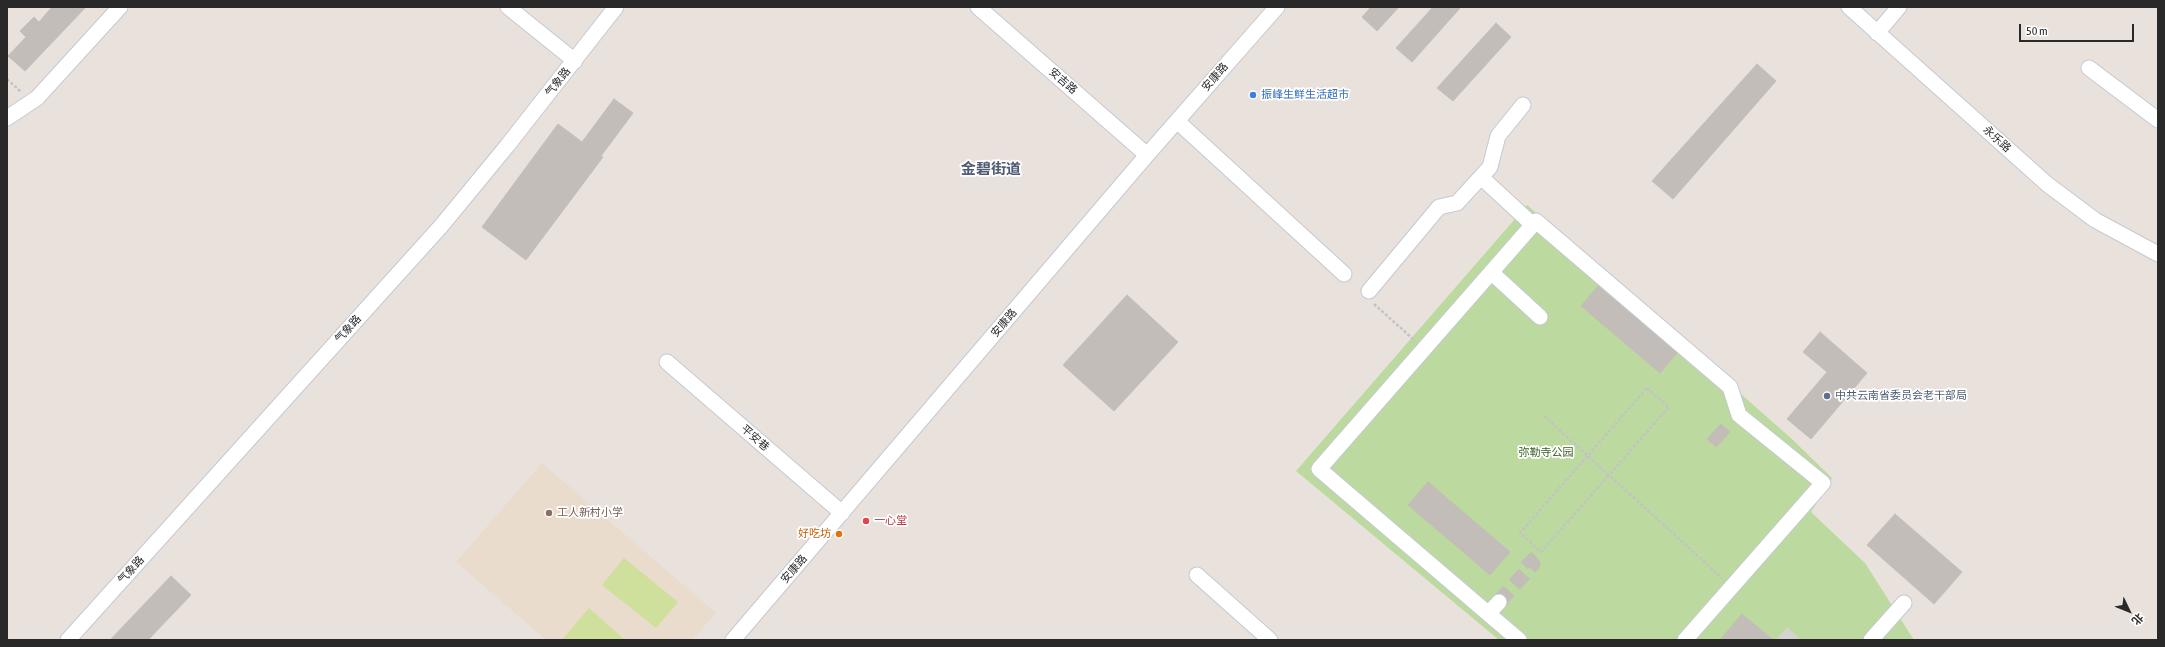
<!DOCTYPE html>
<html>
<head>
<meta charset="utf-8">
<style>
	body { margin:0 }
	#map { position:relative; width:2165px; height:647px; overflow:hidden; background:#e9e2dc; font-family:"Asap Condensed","Noto Sans SC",sans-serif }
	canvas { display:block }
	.frame { position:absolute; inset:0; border:8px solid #292929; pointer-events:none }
	.north { position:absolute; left:2109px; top:591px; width:40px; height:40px; -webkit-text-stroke:3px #fff; paint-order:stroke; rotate:133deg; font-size:11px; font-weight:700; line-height:16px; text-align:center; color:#292929 }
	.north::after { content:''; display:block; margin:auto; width:14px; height:18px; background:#292929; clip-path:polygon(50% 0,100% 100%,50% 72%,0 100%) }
	.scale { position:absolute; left:2019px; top:24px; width:115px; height:18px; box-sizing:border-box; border:2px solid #292929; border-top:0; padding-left:5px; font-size:12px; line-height:14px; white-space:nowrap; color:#292929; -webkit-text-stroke:3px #fff; paint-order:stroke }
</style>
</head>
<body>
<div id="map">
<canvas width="2165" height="647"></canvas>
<div class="frame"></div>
<div class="north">北</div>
<div class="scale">50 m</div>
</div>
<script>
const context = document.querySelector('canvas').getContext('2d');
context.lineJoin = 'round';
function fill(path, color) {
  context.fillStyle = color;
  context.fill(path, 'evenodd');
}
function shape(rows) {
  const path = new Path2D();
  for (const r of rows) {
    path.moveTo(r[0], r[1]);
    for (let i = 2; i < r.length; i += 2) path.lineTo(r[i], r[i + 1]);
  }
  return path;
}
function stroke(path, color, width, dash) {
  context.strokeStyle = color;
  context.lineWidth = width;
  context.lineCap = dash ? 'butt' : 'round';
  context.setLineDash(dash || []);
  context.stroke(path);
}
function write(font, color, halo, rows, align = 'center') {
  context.font = font + ' "Asap Condensed","Noto Sans SC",sans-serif';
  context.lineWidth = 3.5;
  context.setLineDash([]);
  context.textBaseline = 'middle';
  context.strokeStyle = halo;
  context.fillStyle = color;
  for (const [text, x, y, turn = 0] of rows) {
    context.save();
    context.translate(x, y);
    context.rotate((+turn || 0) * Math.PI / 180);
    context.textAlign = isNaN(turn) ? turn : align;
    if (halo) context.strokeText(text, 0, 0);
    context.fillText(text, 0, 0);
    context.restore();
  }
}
fill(shape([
	[542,463,716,613,692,640,546,640,456,562]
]), '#e9dccd');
fill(shape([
	[1527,205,1793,440,1832,478,1811,512,1865,563,1914,640,1499,640,1296,471]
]), '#bcda9f');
fill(shape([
	[624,558,678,602,656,628,602,585],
	[589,608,625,640,563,639]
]), '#cee09b');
fill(shape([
	[1787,627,1801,640,1776,640]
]), '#d6d2ce');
const building = shape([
	[52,7,86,7,25,71,8,56,26,37,20,31,34,17,39,22,52,7],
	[1371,7,1399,7,1377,31,1362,17,1371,7],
	[1433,7,1461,7,1412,62,1396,48,1433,7],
	[1496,23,1511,37,1453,101,1437,88,1496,23],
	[1757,64,1776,81,1673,199,1652,181,1757,64],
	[614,99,633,113,601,156,603,157,526,260,482,227,558,124,582,142,614,99],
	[1598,286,1677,353,1660,373,1581,306,1598,286],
	[1127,295,1178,342,1114,411,1063,365,1127,295],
	[1820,332,1867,373,1811,439,1787,419,1827,372,1803,352,1820,332],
	[1721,424,1730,432,1716,447,1707,439,1721,424],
	[1428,482,1510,552,1490,575,1408,505,1428,482],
	[1895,514,1962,572,1934,604,1867,545,1895,514],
	[171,576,191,595,148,640,110,640,171,576],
	[1742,614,1773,640,1720,640,1742,614]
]);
fill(building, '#c2bdb8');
stroke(building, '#c5bdb6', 1);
stroke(shape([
	[1499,602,1533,564,1522,553]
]), '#c3bdb8', 15, [15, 8]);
const minor = shape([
	[508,7,575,61],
	[978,7,1147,155],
	[1849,7,2047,184,2095,220,2158,254],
	[1877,33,1899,7],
	[2089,68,2158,120],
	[7,118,37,98,120,7],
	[1177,121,1344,274],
	[1481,177,1533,225],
	[1491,272,1540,317],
	[1369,291,1439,207,1457,203,1490,167,1498,136,1523,105],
	[667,362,842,513],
	[1197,575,1270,640],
	[1489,613,1499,602],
	[68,640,442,225,507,146,616,7],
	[733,640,1147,155,1277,7],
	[1519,640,1319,469,1536,221,1730,387,1739,415,1823,483,1685,640],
	[1871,640,1904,603]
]);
stroke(minor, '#c4c9d1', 17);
stroke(shape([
	[7,79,21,92],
	[1374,304,1413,339],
	[1647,388,1669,407,1541,552,1520,533,1647,388],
	[1544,416,1722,578]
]), '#c3c3c3', 2.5, [3, 2]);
stroke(minor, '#fff', 15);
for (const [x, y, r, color] of [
	[1253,95,4,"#3f7fe0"],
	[1827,396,4,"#5c6f8a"],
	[549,513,4,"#8d6e63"],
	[866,521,4,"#e0444e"],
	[839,534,4,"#e8710a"]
]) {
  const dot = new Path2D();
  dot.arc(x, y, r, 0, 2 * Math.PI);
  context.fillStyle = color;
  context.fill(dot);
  stroke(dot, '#fff', 1.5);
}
write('11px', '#292929', '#fff', [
	["安康路",1215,77,-49],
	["安吉路",1063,81,41],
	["气象路",558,82,-52],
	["永乐路",1997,139,42],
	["安康路",1004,323,-50],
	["气象路",348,329,-48],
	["平安巷",755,438,41],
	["安康路",794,569,-49],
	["气象路",131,570,-48]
]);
write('11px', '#366cbe', '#fff', [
	["振峰生鲜生活超市",1261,95]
], 'left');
write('11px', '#4e5e75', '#fff', [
	["中共云南省委员会老干部局",1835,396]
], 'left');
write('11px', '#375d22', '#fff', [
	["弥勒寺公园",1546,453]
]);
write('11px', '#785e54', '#fff', [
	["工人新村小学",557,513]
], 'left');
write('11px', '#be3a42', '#fff', [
	["一心堂",874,521]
], 'left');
write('11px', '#c56008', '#fff', [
	["好吃坊",831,534]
], 'right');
write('bold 15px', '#4f5b74', '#fff', [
	["金碧街道",991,169]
]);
</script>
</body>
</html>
